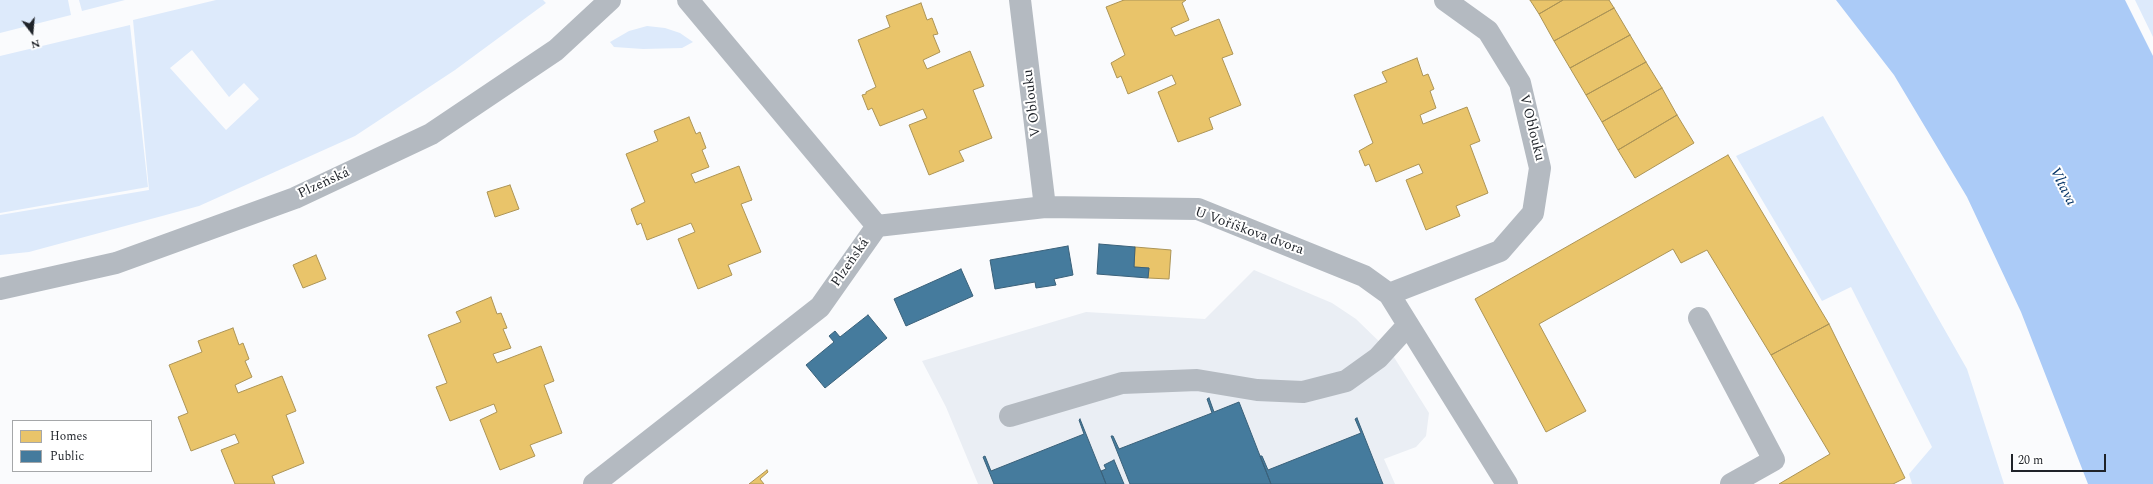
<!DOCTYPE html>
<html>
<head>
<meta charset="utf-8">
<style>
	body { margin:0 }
	#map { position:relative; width:2153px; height:484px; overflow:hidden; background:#fafbfd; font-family:Spectral,serif }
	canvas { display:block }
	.legend { position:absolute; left:12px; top:420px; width:140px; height:52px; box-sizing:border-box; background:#fff; border:1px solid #a5a7a9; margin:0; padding:5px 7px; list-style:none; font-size:12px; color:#1f2329 }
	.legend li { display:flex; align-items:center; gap:8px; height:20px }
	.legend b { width:20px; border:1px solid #a5a7a9 }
	.north { position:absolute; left:12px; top:12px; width:40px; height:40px; -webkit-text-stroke:3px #fff; paint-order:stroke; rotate:164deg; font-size:11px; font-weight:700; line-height:16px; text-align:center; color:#1f2329 }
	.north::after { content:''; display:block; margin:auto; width:14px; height:18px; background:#1f2329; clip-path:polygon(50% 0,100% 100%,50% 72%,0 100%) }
	.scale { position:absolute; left:2011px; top:454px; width:95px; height:18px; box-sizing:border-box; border:2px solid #1f2329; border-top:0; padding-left:5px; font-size:12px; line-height:14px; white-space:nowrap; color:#1f2329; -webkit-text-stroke:3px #fff; paint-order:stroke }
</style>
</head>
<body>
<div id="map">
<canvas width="2153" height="484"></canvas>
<ul class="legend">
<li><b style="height:11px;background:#e9c46a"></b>Homes</li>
<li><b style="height:11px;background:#457b9d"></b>Public</li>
</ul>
<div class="north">N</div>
<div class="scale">20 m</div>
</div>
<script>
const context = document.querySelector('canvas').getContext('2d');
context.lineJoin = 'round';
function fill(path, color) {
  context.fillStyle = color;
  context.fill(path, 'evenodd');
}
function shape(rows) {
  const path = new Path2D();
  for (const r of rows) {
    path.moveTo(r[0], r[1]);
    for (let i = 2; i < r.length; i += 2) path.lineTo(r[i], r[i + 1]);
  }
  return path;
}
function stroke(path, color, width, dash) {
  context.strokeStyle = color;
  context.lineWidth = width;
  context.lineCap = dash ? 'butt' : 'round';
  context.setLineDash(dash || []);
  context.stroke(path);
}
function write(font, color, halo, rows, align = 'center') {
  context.font = font + ' Spectral,serif';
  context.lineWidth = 4;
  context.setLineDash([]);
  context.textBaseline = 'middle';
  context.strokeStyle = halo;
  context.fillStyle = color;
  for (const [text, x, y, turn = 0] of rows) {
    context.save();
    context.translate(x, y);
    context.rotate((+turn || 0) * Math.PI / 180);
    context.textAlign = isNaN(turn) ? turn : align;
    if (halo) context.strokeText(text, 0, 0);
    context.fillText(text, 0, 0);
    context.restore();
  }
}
fill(shape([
	[1254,270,1332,303,1356,319,1392,354,1429,413,1426,436,1416,447,1384,459,1395,484,978,484,946,407,922,361,1086,312,1205,319]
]), '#eaeef4');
fill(shape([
	[0,0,68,0,71,15,0,33],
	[79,0,125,0,82,11],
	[216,0,543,0,546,3,455,70,355,136,199,206,29,252,0,255,0,215,149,190,133,20],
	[192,50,229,97,244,83,259,99,226,130,170,68],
	[2135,0,2153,0,2153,37],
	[130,25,148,187,0,213,0,56],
	[647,26,665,28,680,33,693,42,682,48,643,49,614,47,610,42,629,31],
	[1823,116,1967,369,2004,484,1912,484,1909,474,1932,447,1851,287,1822,301,1736,156]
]), '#ddeafb');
fill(shape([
	[1836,0,2125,0,2153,56,2153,484,2088,484,2021,312,1967,197,1894,75]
]), '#abcbf7');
const homes = shape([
	[1124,0,1186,0,1182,3,1189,20,1171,28,1175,36,1219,19,1233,54,1222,58,1241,105,1209,118,1213,129,1178,142,1158,92,1176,84,1172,75,1128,94,1121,76,1117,78,1111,63,1125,55,1106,7,1124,0],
	[1530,0,1563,0,1539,14,1530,0],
	[1563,0,1609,0,1614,8,1554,41,1539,14,1563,0],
	[921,3,927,20,932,18,938,34,933,35,940,52,923,60,927,69,970,51,984,86,973,90,992,138,959,151,964,161,929,175,909,125,927,118,923,109,880,126,872,108,868,110,862,95,866,94,866,92,876,87,858,40,890,27,886,16,921,3],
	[1614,8,1630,35,1570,68,1554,41,1614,8],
	[1630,35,1646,62,1586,95,1570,68,1630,35],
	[1417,58,1423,76,1428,74,1434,89,1430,91,1436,108,1420,115,1423,124,1467,107,1480,141,1470,145,1488,193,1456,206,1460,216,1426,230,1406,180,1423,173,1419,164,1376,182,1369,164,1365,166,1359,151,1373,143,1354,95,1387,82,1382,72,1417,58],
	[1646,62,1662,88,1602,122,1586,95,1646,62],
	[1662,88,1677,115,1618,150,1602,122,1662,88],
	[1677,115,1694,143,1635,178,1618,150,1677,115],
	[689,117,696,134,700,132,706,148,702,150,709,167,691,174,695,183,739,166,752,200,741,204,761,252,728,265,732,275,698,289,678,239,695,232,691,223,647,240,641,223,637,225,631,209,645,202,626,154,658,141,654,131,689,117],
	[1728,155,1829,324,1771,355,1707,250,1681,263,1673,249,1539,324,1586,411,1546,432,1475,299,1728,155],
	[510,185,519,209,495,217,487,192,510,185],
	[1135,247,1171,250,1169,279,1148,278,1149,268,1134,267,1135,247],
	[316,255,326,279,303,288,293,265,316,255],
	[491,297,497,314,501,313,507,328,503,329,511,348,493,354,497,363,541,346,554,381,544,385,562,433,530,445,535,456,500,470,480,420,497,412,494,404,450,421,436,387,447,383,428,335,461,322,456,312,491,297],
	[1829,324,1905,478,1893,484,1779,484,1830,454,1771,355,1829,324],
	[233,328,239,345,243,343,249,359,245,361,252,377,235,385,238,393,282,376,296,411,286,415,304,463,272,476,275,484,235,484,221,450,239,443,235,434,191,451,178,417,188,413,169,365,202,352,198,341,233,328],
	[767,470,768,472,760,479,764,484,749,484,767,470]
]);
fill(homes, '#e9c46a');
stroke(homes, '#ac9456', 1);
const public = shape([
	[1099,244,1135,247,1134,267,1149,268,1148,278,1097,274,1099,244],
	[1068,246,1073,275,1054,279,1056,285,1036,288,1035,282,995,289,990,260,1068,246],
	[961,269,973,296,906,326,894,299,961,269],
	[868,315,887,338,825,388,806,365,834,342,829,336,835,331,840,337,868,315],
	[1209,398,1214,412,1239,402,1271,484,1130,484,1111,436,1113,436,1119,449,1212,413,1207,399,1209,398],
	[1357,418,1383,484,1271,484,1260,456,1262,456,1268,470,1361,433,1355,419,1357,418],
	[1080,419,1106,484,994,484,983,457,985,456,991,471,1084,434,1079,420,1080,419],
	[1114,460,1124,484,1106,484,1101,471,1106,469,1104,465,1114,460]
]);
fill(public, '#457b9d');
stroke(public, '#3a617a', 1);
stroke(shape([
	[688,0,877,226],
	[1020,0,1045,207],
	[877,226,1045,207,1198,209,1364,276,1389,294,1507,484],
	[0,289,116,263,295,198,431,134,556,50,610,0],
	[1389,294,1500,251,1533,213,1540,168,1520,83,1488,31,1445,0],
	[1699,318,1774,460,1731,484],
	[1010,416,1122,383,1197,380,1257,390,1303,392,1346,381,1378,358,1408,325],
	[594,484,820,307,877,226]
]), '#b4bac1', 22);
write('14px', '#1f2329', '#fff', [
	["V Oblouku",1033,103,-97],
	["V Oblouku",1531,128,76],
	["Plzeňská",324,184,-25],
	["U Voříškova dvora",1249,232,20],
	["Plzeňská",851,263,-55]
]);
write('italic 15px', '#023266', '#fff', [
	["Vltava",2062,187,63]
]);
</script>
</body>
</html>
